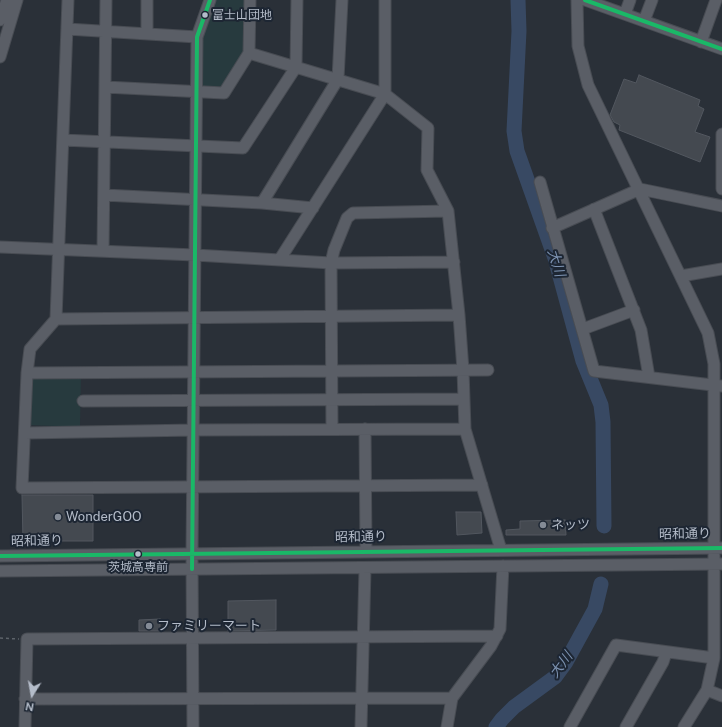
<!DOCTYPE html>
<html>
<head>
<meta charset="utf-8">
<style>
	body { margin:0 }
	#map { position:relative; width:722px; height:727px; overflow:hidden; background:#2a3038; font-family:"Public Sans",sans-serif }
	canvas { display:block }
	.north { position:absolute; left:12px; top:675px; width:40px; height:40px; -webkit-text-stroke:3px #1d2633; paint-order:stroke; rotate:191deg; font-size:11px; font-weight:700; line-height:16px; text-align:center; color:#b4bcc9 }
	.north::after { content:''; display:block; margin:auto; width:14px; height:18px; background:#b4bcc9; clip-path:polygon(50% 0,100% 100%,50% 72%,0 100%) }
</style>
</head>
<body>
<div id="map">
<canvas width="722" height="727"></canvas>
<div class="north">N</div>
</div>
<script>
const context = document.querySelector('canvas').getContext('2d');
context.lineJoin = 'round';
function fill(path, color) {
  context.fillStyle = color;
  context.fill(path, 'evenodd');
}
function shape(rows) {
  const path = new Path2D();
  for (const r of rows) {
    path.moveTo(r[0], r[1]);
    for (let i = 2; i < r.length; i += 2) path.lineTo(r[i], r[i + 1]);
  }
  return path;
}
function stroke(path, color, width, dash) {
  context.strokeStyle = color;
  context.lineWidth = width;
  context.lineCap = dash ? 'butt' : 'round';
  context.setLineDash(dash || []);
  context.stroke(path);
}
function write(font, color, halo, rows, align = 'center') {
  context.font = font + ' "Public Sans","Noto Sans JP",sans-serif';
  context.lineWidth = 4;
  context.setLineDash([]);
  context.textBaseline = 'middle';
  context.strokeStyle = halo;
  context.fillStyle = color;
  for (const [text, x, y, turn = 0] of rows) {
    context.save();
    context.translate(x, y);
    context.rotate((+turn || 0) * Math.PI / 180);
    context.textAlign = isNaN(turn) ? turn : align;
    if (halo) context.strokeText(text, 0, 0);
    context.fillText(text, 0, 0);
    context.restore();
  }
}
fill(shape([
	[216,0,247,0,246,53,223,90,202,89,203,35],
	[81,377,80,427,28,425,30,378]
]), '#273a3e');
stroke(shape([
	[518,0,519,31,514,131,517,151,555,258,583,361,601,405,603,422,604,526],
	[496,727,502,719,514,707,555,677,566,662,595,609,601,584]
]), '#384963', 15);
const building = shape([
	[639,75,700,100,698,106,704,109,695,132,710,137,700,162,619,130,620,125,614,122,610,115,624,79,636,83,639,75],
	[22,495,93,495,93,541,23,541,22,495],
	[456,512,481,512,482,533,457,535,456,512],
	[565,520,566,535,506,535,506,530,520,529,520,521,565,520],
	[276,600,276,630,228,631,228,601,276,600],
	[160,619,160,631,139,631,139,620,160,619]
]);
fill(building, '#444950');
stroke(building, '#52575f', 1);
const minor = shape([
	[68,0,56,319,30,349,27,373,22,488,482,485],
	[577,0,578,46,588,85,708,333,714,364,714,658,707,690,684,727],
	[585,0,722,49],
	[625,14,630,0],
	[0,20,7,0],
	[644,21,652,0],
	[67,29,197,37],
	[147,34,147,0],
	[701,42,716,0],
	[249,53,385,94,428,128,427,170,448,211,459,315,463,370,465,429,501,550],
	[0,57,17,0],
	[105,87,224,93,249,53,250,0],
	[722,134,722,189],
	[63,140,243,148,296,67,297,0],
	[540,182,594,371,721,386],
	[104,195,262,203,313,208],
	[262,203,338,79,342,0],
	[594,209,641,330,649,377],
	[552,228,640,189,722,206],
	[0,247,195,255,331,263,454,262],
	[103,251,106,0],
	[280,259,385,94,385,0],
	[681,276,722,269],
	[56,319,459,315],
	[583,329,634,310],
	[27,373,488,370],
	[83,401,464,399],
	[332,429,331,263,334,250,347,218,353,213,448,211],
	[365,429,366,551],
	[25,433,194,430,465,429],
	[0,556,721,548],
	[0,571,721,564],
	[707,690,722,696],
	[25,699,452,698],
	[25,727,27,639,497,636],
	[193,727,192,554,197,37,210,0],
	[361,727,365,569],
	[447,727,452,698,491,646,500,629,503,566],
	[570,727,616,645,714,658],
	[626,727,663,662,666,653]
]);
stroke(minor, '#484c53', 13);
stroke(shape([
	[0,638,19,639]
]), '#5d636a', 1.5, [3, 3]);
stroke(minor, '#5a5e66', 11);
stroke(shape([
	[585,0,722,49],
	[0,556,722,548],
	[192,569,197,37,210,0]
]), '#1ab867', 4);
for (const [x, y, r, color] of [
	[205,15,3.5,"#b4bcc9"],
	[58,517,4,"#848b96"],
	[543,525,4,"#848b96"],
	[138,554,3.5,"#b4bcc9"],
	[149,626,4,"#848b96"]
]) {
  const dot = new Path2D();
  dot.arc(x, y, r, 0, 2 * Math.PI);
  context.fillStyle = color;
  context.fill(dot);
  stroke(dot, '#1d2633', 1.5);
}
write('12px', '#b4bcc9', '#1d2633', [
	["富士山団地",212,15],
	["茨城高専前",138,567,"center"]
], 'left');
write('13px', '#b4bcc9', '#1d2633', [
	["WonderGOO",66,517],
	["ネッツ",551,525],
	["ファミリーマート",157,626]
], 'left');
write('13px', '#b4bcc9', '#1d2633', [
	["昭和通り",685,534,-1],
	["昭和通り",361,537,-1],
	["昭和通り",37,541,-1]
]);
write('italic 14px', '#7c92b1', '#1d2633', [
	["大川",556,263,73],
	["大川",561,665,-53]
]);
</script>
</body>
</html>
